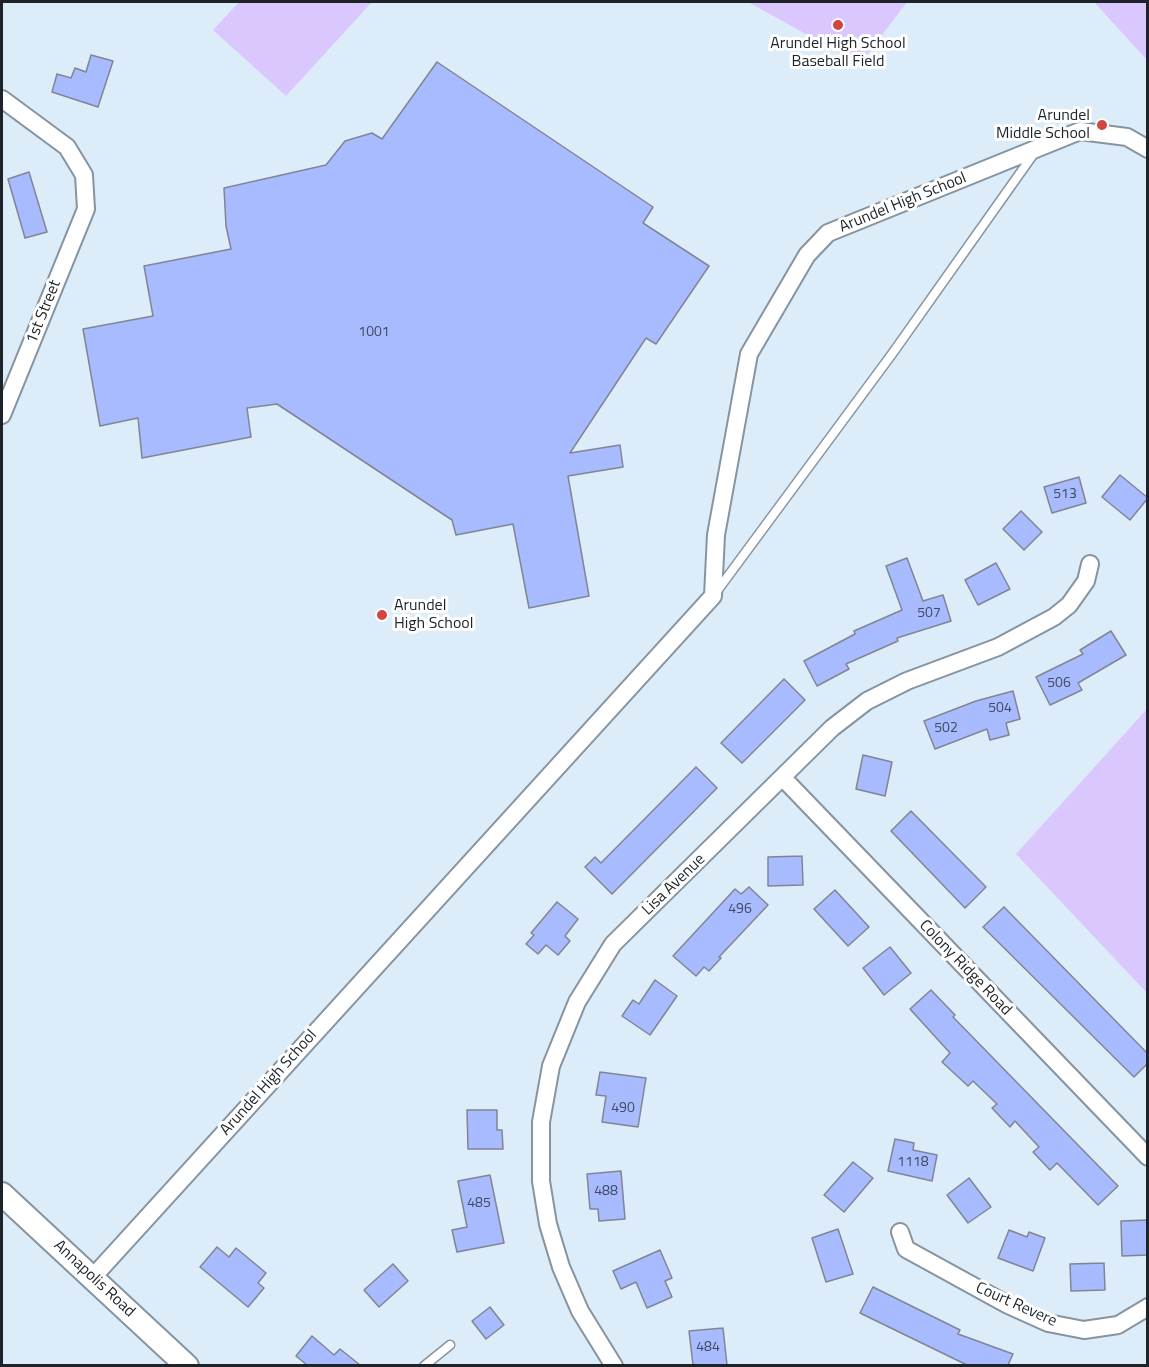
<!DOCTYPE html>
<html>
<head>
<meta charset="utf-8">
<style>
	body { margin:0 }
	#map { position:relative; width:1149px; height:1367px; overflow:hidden; background:#ddecf9; font-family:"Titillium Web",sans-serif }
	canvas { display:block }
	.frame { position:absolute; inset:0; border:3px solid #1d2328; pointer-events:none }
</style>
</head>
<body>
<div id="map">
<canvas width="1149" height="1367"></canvas>
<div class="frame"></div>
</div>
<script>
const context = document.querySelector('canvas').getContext('2d');
context.lineJoin = 'round';
function fill(path, color) {
  context.fillStyle = color;
  context.fill(path, 'evenodd');
}
function shape(rows) {
  const path = new Path2D();
  for (const r of rows) {
    path.moveTo(r[0], r[1]);
    for (let i = 2; i < r.length; i += 2) path.lineTo(r[i], r[i + 1]);
  }
  return path;
}
function stroke(path, color, width, dash) {
  context.strokeStyle = color;
  context.lineWidth = width;
  context.lineCap = dash ? 'butt' : 'round';
  context.setLineDash(dash || []);
  context.stroke(path);
}
function write(font, color, halo, rows, align = 'center') {
  context.font = font + ' "Titillium Web",sans-serif';
  context.lineWidth = 6;
  context.setLineDash([]);
  context.textBaseline = 'middle';
  context.strokeStyle = halo;
  context.fillStyle = color;
  for (const [text, x, y, turn = 0] of rows) {
    context.save();
    context.translate(x, y);
    context.rotate((+turn || 0) * Math.PI / 180);
    context.textAlign = isNaN(turn) ? turn : align;
    if (halo) context.strokeText(text, 0, 0);
    context.fillText(text, 0, 0);
    context.restore();
  }
}
fill(shape([
	[239,2,372,2,286,96,213,30],
	[748,2,907,2,860,64],
	[1094,2,1147,2,1147,60],
	[1147,709,1147,993,1016,854]
]), '#d9c7fe');
const building = shape([
	[91,55,113,61,98,107,52,92,57,74,71,78,75,68,86,72,91,55],
	[437,62,653,207,643,223,709,266,656,344,646,338,570,453,620,445,623,467,568,476,589,596,529,608,513,524,456,535,452,520,277,404,247,408,251,437,142,458,138,418,100,426,83,329,153,316,144,266,231,249,226,226,224,188,326,165,345,141,372,133,382,139,437,62],
	[29,172,47,232,25,238,8,179,29,172],
	[1120,475,1148,498,1130,520,1102,497,1120,475],
	[1079,477,1086,503,1052,513,1044,487,1079,477],
	[1021,511,1042,532,1024,550,1003,529,1021,511],
	[907,558,923,601,943,595,951,621,897,638,898,641,846,664,849,669,817,686,804,661,855,634,854,631,902,610,886,566,907,558],
	[996,563,1010,589,978,605,965,580,996,563],
	[1111,631,1126,655,1078,683,1082,690,1050,705,1036,677,1083,654,1080,650,1111,631],
	[784,679,805,700,742,763,721,743,784,679],
	[1013,691,1020,719,1006,723,1009,735,990,740,987,729,935,749,924,721,976,701,1013,691],
	[863,755,892,762,885,796,856,789,863,755],
	[696,767,717,788,612,894,585,867,595,857,601,863,696,767],
	[911,811,986,887,965,908,891,831,911,811],
	[802,856,803,885,768,886,768,857,802,856],
	[749,887,768,905,719,957,721,958,709,971,704,967,696,976,673,956,735,889,741,894,749,887],
	[835,890,869,927,848,946,814,909,835,890],
	[557,902,578,919,565,936,570,941,558,955,546,945,538,954,526,944,534,935,531,933,557,902],
	[1004,907,1148,1054,1148,1063,1134,1077,983,927,1004,907],
	[890,947,911,973,884,995,863,968,890,947],
	[655,980,677,996,650,1035,622,1016,633,1000,639,1004,655,980],
	[931,990,955,1015,953,1017,1118,1186,1098,1205,1057,1163,1050,1170,1033,1152,1039,1147,1015,1121,1010,1127,992,1108,997,1104,973,1081,968,1086,942,1062,950,1053,910,1009,931,990],
	[600,1072,646,1078,638,1127,602,1122,606,1096,596,1095,600,1072],
	[467,1110,497,1110,497,1130,502,1130,503,1149,468,1149,467,1110],
	[895,1139,914,1143,913,1150,937,1155,932,1181,888,1171,895,1139],
	[853,1162,873,1178,844,1212,824,1195,853,1162],
	[621,1171,625,1219,599,1221,598,1209,590,1209,587,1174,621,1171],
	[490,1175,504,1243,457,1252,452,1230,467,1227,458,1181,490,1175],
	[969,1178,991,1207,968,1223,947,1195,969,1178],
	[1148,1220,1148,1255,1122,1256,1121,1221,1148,1220],
	[838,1229,853,1274,826,1282,812,1238,838,1229],
	[1009,1230,1027,1237,1029,1232,1045,1238,1033,1271,998,1258,1009,1230],
	[217,1247,229,1257,236,1248,266,1273,258,1283,264,1288,248,1307,200,1267,217,1247],
	[660,1250,672,1278,665,1281,672,1297,647,1308,636,1282,621,1289,613,1271,660,1250],
	[1104,1263,1105,1290,1071,1291,1070,1264,1104,1263],
	[393,1264,408,1281,379,1307,364,1290,393,1264],
	[873,1287,960,1330,958,1334,1013,1354,1008,1365,967,1365,860,1313,873,1287],
	[490,1307,504,1325,486,1339,472,1321,490,1307],
	[723,1328,727,1365,693,1365,689,1331,723,1328],
	[312,1336,334,1355,340,1349,360,1365,307,1365,296,1356,312,1336]
]);
fill(building, '#a7bbfe');
stroke(building, '#808595', 1.5);
const service = shape([
	[717,591,892,354,1035,152],
	[424,1366,450,1345]
]);
const minor = shape([
	[2,99,67,147,84,175,86,209,2,415],
	[783,778,1148,1157],
	[900,1232,906,1249,1008,1305,1048,1323,1084,1330,1118,1325,1148,1307],
	[93,1277,713,596,716,535,749,354,807,255,828,233,1080,131,1127,137,1148,149],
	[614,1366,580,1311,561,1267,548,1224,541,1181,541,1122,551,1066,577,1002,613,944,832,728,867,701,907,681,998,647,1054,617,1069,605,1086,581,1090,564]
]);
const secondary = shape([
	[2,1194,187,1366]
]);
stroke(service, '#85949f', 11);
stroke(minor, '#85949f', 20);
stroke(secondary, '#85949f', 26);
stroke(service, '#fff', 8);
stroke(minor, '#fff', 16);
stroke(secondary, '#fff', 22);
for (const [x, y, r, color] of [
	[838,25,6,"#d34442"],
	[1102,125,6,"#d34442"],
	[382,615,6,"#d34442"]
]) {
  const dot = new Path2D();
  dot.arc(x, y, r, 0, 2 * Math.PI);
  context.fillStyle = color;
  context.fill(dot);
  stroke(dot, '#fff', 2);
}
write('14px', '#40495e', null, [
	["1001",374,333],
	["513",1065,495],
	["507",929,614],
	["506",1059,684],
	["504",1000,709],
	["502",946,729],
	["496",740,910],
	["490",623,1109],
	["1118",913,1163],
	["488",606,1192],
	["485",479,1204],
	["484",708,1348]
]);
write('16px', '#1d2328', '#fff', [
	["Arundel High School",838,44],
	["Baseball Field",838,62],
	["Arundel",1090,116,"right"],
	["Middle School",1090,134,"right"],
	["Arundel",394,606,"left"],
	["High School",394,624,"left"]
]);
write('16px', '#1d2328', '#fff', [
	["Arundel High School",903,203,-22],
	["1st Street",44,312,-68],
	["Lisa Avenue",674,885,-44],
	["Colony Ridge Road",965,968,46],
	["Arundel High School",269,1083,-48],
	["Annapolis Road",94,1279,43],
	["Court Revere",1016,1305,24]
]);
</script>
</body>
</html>
